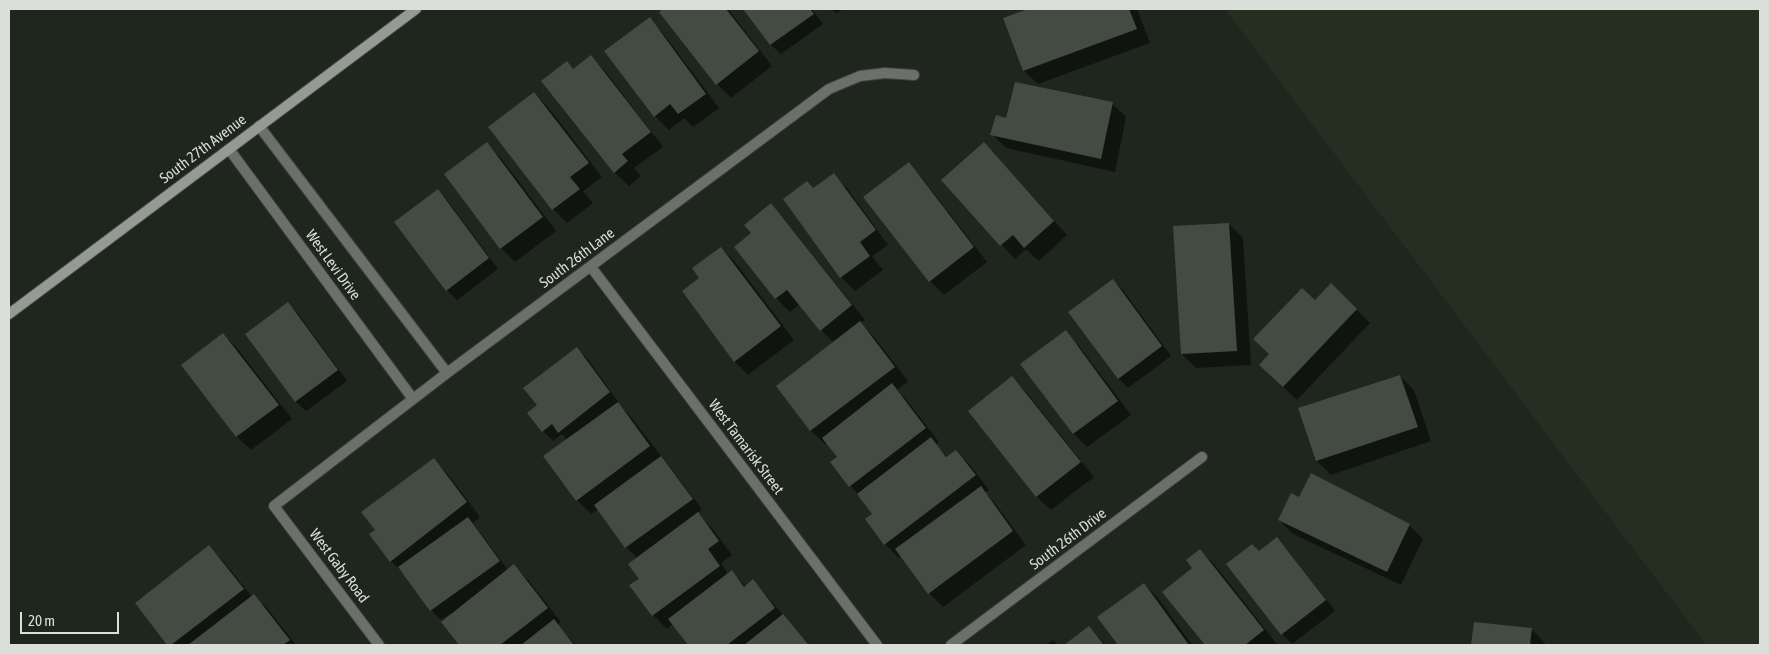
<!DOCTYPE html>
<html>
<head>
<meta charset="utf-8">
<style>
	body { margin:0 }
	#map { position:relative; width:1769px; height:654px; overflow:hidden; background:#1f261e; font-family:"Asap Condensed",sans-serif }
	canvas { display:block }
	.frame { position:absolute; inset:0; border:10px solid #dbdfd9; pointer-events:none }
	.scale { position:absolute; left:20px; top:612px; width:99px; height:22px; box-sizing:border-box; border:2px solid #dbdfd9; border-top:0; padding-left:6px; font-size:15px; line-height:18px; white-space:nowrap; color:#dbdfd9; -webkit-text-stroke:4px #1f261e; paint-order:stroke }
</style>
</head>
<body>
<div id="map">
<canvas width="1769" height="654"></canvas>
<div class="frame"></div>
<div class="scale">20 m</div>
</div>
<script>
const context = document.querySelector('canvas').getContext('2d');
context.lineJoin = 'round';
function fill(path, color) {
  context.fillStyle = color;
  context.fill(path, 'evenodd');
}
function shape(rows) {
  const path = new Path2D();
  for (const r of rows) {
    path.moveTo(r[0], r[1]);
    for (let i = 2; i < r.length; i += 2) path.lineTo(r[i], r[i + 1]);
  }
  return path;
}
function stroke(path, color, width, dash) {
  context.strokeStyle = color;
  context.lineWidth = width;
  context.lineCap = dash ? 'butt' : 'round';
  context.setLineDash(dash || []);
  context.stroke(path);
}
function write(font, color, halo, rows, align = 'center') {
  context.font = font + ' "Asap Condensed",sans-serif';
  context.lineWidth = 4;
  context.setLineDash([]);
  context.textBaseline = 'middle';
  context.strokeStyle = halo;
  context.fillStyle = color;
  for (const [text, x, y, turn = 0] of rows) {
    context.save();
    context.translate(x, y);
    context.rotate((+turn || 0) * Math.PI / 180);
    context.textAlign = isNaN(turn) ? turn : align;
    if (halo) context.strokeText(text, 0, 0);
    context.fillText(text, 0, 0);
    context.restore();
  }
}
fill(shape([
	[1225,9,1760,9,1760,645,1706,645]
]), '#242f21');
fill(shape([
	[665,9,728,9,772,66,731,98,717,84,661,12],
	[745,9,812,9,823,24,781,54,771,45],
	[831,9,844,9,836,13],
	[1031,9,1137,9,1150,43,1038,84,1024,71,1004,19],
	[650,19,663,33,719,108,693,127,684,118,669,130,655,116],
	[591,57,605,71,663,147,634,168,641,176,629,186,615,173,543,81,567,62,574,70],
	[534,93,548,107,602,177,583,191,593,203,567,223,553,209],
	[1112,103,1126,117,1115,172,1006,148,992,134],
	[984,143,1067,235,1039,261,1026,249,1015,259,943,180],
	[487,144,501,158,556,231,515,262,501,248,446,174],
	[909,164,922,178,987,262,944,295,930,281],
	[833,175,847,188,888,245,872,256,883,270,855,291,841,277,814,189],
	[438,191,448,201,498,269,457,300,447,290],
	[770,205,784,219,865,320,860,323,874,337,908,381,897,390,905,398,939,442,936,445,948,457,956,452,970,465,989,490,985,492,994,502,1026,545,943,607,929,593,902,556,899,558,885,544,866,519,874,514,832,463,838,457,827,443,825,444,811,431,777,386,834,343,821,330,800,304,790,312,776,298,735,247,753,234],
	[1229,224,1243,238,1251,365,1196,368,1182,354],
	[721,248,735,262,794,340,748,375,734,361],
	[1113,280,1123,290,1171,356,1128,388,1118,378],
	[1315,302,1356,309,1370,323,1297,400,1275,379],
	[288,304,298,314,347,381,306,411,296,402,246,335],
	[1065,332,1079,346,1131,415,1087,447,1074,434,1022,364],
	[223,334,237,348,292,419,251,450,237,437,183,366],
	[577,349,587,358,619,403,618,404,631,417,702,509,697,513,711,527,732,555,721,563,728,574,732,571,746,587,753,581,810,645,690,645,673,624,667,629,653,615,641,579,637,558,626,547,598,509,591,514,577,500,545,456,567,440,562,434,553,441,543,431,538,405],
	[1400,376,1414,390,1431,441,1331,475,1317,461],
	[1012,378,1026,392,1094,477,1051,510,1037,497,970,412],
	[433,459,447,473,480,517,473,523,508,570,514,566,528,580,561,622,557,625,576,645,461,645,443,622,452,615,451,613,441,620,431,610,405,575,391,561,377,531],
	[1300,499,1409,525,1423,539,1401,585,1293,534,1279,520],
	[1277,539,1287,549,1335,611,1292,644,1282,634],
	[209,547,223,561,252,597,254,596,268,609,296,645,169,645,136,603],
	[1200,550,1214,564,1277,644,1206,645,1164,592,1194,568],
	[1144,584,1158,598,1192,645,1120,645,1099,617],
	[1475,623,1531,629,1545,643,1545,645,1473,645],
	[1089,628,1106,645,1066,645],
	[1053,640,1058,645,1046,645]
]), '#0007');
fill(shape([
	[663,9,726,9,759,51,716,85,659,12],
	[743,9,810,9,814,14,770,45],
	[1028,9,1129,9,1137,29,1023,71,1003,18],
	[650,17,706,94,678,114,670,104,654,117,604,51],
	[591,55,651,132,622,154,628,161,614,173,541,81,567,61,573,69],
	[1015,82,1113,102,1101,159,990,135,996,115,1006,118],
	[534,92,589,163,570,177,580,189,552,210,488,127],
	[487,142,543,217,500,249,444,174],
	[984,142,1054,221,1024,248,1013,235,1000,246,941,180],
	[909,162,974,247,929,282,863,197],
	[834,173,876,230,860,242,870,256,840,278,783,199,807,181,813,188],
	[438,189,489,258,446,291,394,222],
	[771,203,852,305,820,331,787,290,775,299,734,247,751,233,744,225],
	[1229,223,1237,351,1181,354,1173,226],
	[721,247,781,326,734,362,682,291,699,278,692,268],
	[1113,279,1162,346,1118,379,1068,312],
	[1331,283,1357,309,1283,387,1259,365,1269,354,1253,339,1302,288,1315,300],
	[288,302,338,370,295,402,245,334],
	[860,321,895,367,810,431,776,386],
	[1066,330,1118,401,1073,434,1020,364],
	[223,333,279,405,236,437,181,365],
	[577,347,610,392,558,433,552,424,542,432,527,413,537,405,523,388],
	[1400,375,1418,427,1316,461,1298,408],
	[1012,376,1081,462,1036,497,968,411],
	[892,383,926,428,849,487,830,462,837,457,822,438],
	[618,402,650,446,576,501,543,456],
	[931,437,946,457,956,450,976,475,884,545,865,519,872,514,857,494],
	[661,456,693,499,625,548,594,505],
	[434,458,467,502,390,562,369,534,375,530,361,512],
	[1311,473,1410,524,1387,572,1278,520,1291,493,1299,497],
	[981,486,1013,531,928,594,895,549],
	[698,512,719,541,708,549,720,566,652,616,629,585,639,579,628,564],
	[468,517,500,561,430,611,398,567],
	[1277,537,1326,600,1281,635,1226,564,1252,544,1259,551],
	[209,545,244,589,171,645,167,645,135,603],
	[1200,549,1264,630,1245,645,1205,645,1162,592,1192,568,1186,560],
	[514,564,548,608,500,645,459,645,441,622],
	[732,570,744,587,753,579,775,608,727,645,688,645,668,619],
	[1144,583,1189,645,1118,645,1097,617],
	[254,594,290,640,283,645,188,645],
	[783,614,809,645,744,645],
	[554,619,574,645,521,645],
	[1474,622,1532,628,1530,645,1471,645],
	[1089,626,1104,645,1064,645]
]), '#444b42');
const street = shape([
	[259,126,447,373],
	[229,149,413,399],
	[591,267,877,645],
	[379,645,274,506,447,373,829,89,860,76,885,73,914,75],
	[951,645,1202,457]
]);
const secondary = shape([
	[9,314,416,9]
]);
stroke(street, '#3d443c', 12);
stroke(secondary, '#3d443c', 12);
stroke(street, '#6c6f6b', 10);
stroke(secondary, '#959b94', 10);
write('15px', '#dbdfd9', '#1f261e', [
	["South 27th Avenue",203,149,-37],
	["South 26th Lane",577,258,-37],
	["West Levi Drive",333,265,54],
	["West Tamarisk Street",746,447,53],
	["South 26th Drive",1068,539,-37],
	["West Gaby Road",339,566,53]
]);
</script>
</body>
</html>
